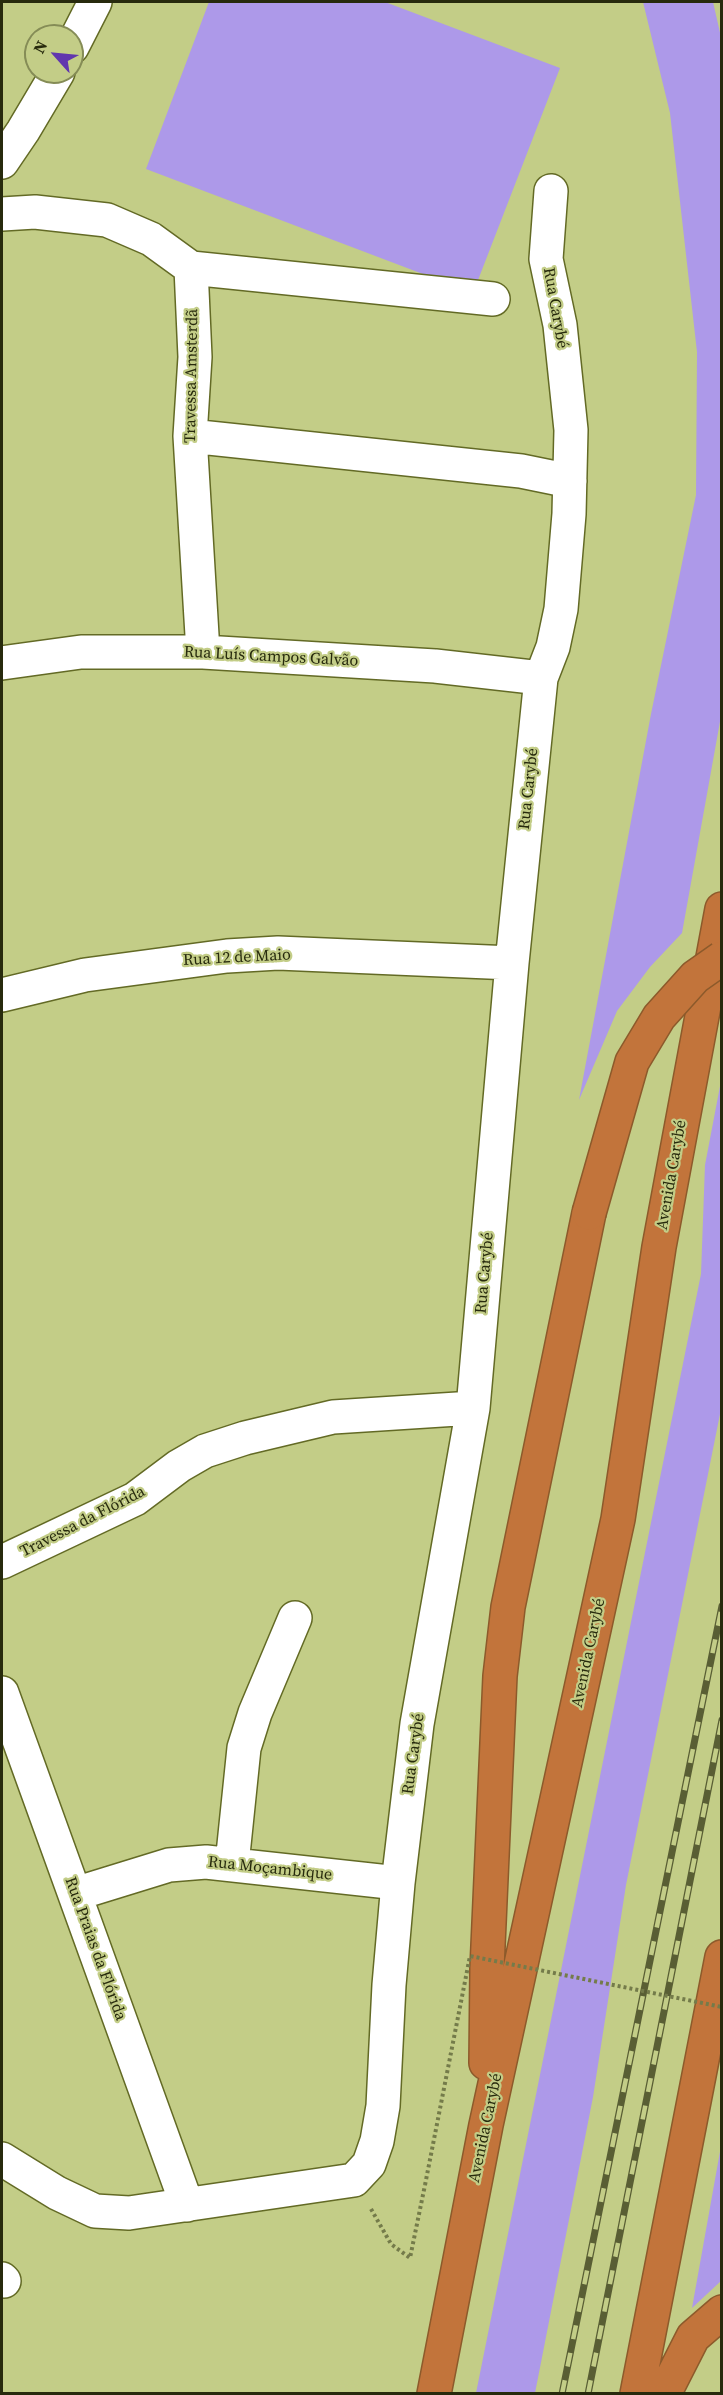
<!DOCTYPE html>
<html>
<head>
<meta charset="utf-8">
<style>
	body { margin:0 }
	#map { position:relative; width:723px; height:2395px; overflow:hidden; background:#c3cd87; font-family:"Source Serif 4",serif }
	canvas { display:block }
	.frame { position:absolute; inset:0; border:3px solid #272a0d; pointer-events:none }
	.north { position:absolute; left:24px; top:24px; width:60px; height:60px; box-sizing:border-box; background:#c3cd87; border:2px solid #858c56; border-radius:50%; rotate:297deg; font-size:16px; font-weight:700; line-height:24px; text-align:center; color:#272a0d }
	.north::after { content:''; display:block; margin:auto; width:21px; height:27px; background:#6136ae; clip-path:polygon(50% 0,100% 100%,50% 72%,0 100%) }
</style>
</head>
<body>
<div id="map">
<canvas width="723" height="2395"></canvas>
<div class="frame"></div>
<div class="north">N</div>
</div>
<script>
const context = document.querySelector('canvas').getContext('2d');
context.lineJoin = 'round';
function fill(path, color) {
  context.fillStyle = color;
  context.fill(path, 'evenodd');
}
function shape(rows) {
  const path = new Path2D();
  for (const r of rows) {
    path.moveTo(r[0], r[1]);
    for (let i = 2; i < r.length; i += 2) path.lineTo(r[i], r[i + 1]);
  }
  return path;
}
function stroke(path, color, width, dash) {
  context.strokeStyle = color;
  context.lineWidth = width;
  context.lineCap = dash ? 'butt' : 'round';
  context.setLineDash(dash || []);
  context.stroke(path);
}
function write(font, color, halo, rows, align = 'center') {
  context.font = font + ' "Source Serif 4",serif';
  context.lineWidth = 4.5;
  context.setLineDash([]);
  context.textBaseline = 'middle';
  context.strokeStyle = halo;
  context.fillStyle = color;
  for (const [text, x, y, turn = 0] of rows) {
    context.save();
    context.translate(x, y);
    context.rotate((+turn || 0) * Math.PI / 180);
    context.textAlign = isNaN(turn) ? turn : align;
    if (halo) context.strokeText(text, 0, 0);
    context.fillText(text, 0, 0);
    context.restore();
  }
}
fill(shape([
	[209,2,385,2,560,68,473,293,146,169],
	[643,2,713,2,721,37,721,716,682,933,650,967,617,1011,579,1100,651,714,696,495,697,352,670,113],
	[721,1081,721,1409,626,1885,593,2097,535,2393,476,2393,701,1274,705,1165],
	[721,2146,721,2281,692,2308]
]), '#ad99e9');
const minor = shape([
	[72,47,95,2],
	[2,162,23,131,58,72],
	[2,214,35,212,107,220,151,239,191,268,195,357,190,436,203,652],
	[191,268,493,299],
	[190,436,521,471,570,481],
	[2,663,81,652,203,652,435,666,541,678],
	[2,995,85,975,227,956,278,953,512,963],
	[2,1562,135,1499,179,1466,205,1451,245,1438,333,1417,473,1408],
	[2,1693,187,2205],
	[232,1864,244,1748,255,1713,295,1618],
	[75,1894,169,1865,206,1862,398,1883],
	[2,2159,57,2193,95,2211,129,2213,354,2180,369,2164,377,2141,383,2106,389,1985,398,1883,417,1724,473,1408,512,963,541,678,553,647,561,609,569,514,571,430,560,325,546,259,551,191],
	[2,2279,4,2281]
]);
const highway = shape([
	[486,2063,487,1968,500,1676,508,1607,589,1213],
	[434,2394,486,2125,618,1519,659,1247,722,909],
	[637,2394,722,1957],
	[664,2394,693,2337,722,2312]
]);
stroke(minor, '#636a25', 36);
stroke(highway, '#8c5a2b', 36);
stroke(shape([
	[371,2209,391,2244,410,2258,425,2185]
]), '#747b4a', 4, [3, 3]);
stroke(minor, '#fff', 33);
stroke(highway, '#c2743b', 33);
const rail = shape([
	[562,2394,722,1606],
	[588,2394,722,1720]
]);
stroke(rail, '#595e34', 7);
stroke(rail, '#c3cd87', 4.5, [14]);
const highwayBridge = shape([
	[589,1213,632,1062,659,1017,695,977,722,958]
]);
stroke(highwayBridge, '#8c5a2b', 36, []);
stroke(shape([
	[425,2185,470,1956,722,2007]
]), '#747b4a', 4, [3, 3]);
stroke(highwayBridge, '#c2743b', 33);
write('16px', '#272a0d', '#c3cd87', [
	["Rua Carybé",555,308,80],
	["Travessa Amsterdã",192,376,-89],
	["Rua Luís Campos Galvão",271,657,3],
	["Rua Carybé",529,789,-84],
	["Rua 12 de Maio",237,958,-3],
	["Avenida Carybé",672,1175,-80],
	["Rua Carybé",485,1273,-85],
	["Travessa da Flórida",83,1522,-27],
	["Avenida Carybé",589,1653,-78],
	["Rua Carybé",414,1754,-82],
	["Rua Moçambique",270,1869,6],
	["Rua Praias da Flórida",95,1949,70],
	["Avenida Carybé",486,2128,-78]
]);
</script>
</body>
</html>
